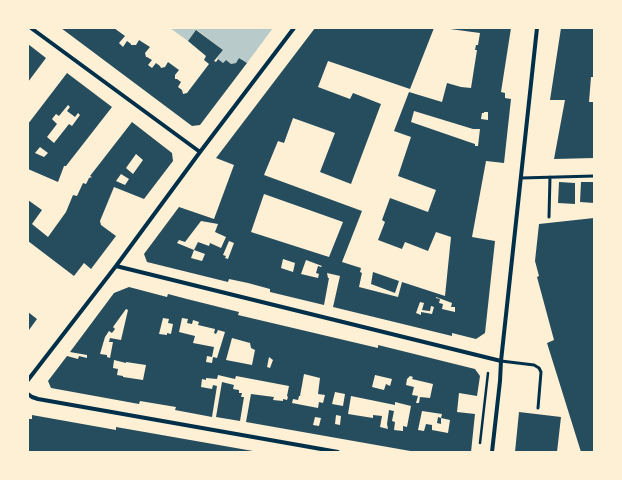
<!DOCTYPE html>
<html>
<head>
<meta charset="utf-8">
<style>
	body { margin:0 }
	#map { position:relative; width:622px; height:480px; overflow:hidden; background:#fdf0d5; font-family:"Exo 2",sans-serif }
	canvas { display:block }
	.frame { position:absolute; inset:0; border:29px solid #fdf0d5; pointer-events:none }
</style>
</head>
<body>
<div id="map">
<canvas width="622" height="480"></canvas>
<div class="frame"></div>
</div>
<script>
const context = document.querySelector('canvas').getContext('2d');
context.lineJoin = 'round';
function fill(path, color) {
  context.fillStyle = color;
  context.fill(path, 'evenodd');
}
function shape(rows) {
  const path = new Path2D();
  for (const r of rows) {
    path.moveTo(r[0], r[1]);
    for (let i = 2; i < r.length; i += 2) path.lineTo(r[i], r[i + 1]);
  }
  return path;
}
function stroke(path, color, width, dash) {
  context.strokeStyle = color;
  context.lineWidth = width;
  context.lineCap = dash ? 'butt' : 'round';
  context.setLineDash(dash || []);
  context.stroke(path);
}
fill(shape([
	[170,28,273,28,247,63,239,58,236,63,231,64,226,60,223,63,217,58,223,50,197,30,188,41]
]), '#b9caca');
fill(shape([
	[61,28,114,28,125,36,119,43,123,47,127,41,131,44,131,45,136,45,139,40,150,47,145,53,146,57,147,57,152,60,148,65,152,68,156,63,160,66,161,68,165,67,168,62,179,70,175,75,175,79,177,79,181,82,178,87,182,90,183,94,187,93,209,64,204,60,206,56,188,41,196,30,223,50,214,61,216,62,218,59,223,63,226,60,231,64,236,63,239,58,247,63,200,125,192,126],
	[315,28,434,28,410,89,328,61,318,87,350,99,353,93,381,104,351,184,320,172,335,133,293,118,284,143,278,141,264,175,362,211,342,262,361,268,360,272,362,273,359,287,398,297,402,282,445,296,451,237,436,232,428,251,405,242,402,249,378,240,385,222,382,220,390,198,428,212,436,190,398,176,411,137,394,131,409,92,442,102,447,83,461,87,471,88,477,50,475,50,476,45,478,45,480,33,450,29,450,28,511,28,501,92,505,93,505,98,511,99,504,163,486,161,472,237,495,241,485,333,476,339,452,333,452,336,333,307,340,276,327,273,328,278,329,278,324,305,270,292,270,289,248,283,229,279,228,282,147,262,144,254,179,207,214,219,234,165,216,158],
	[414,111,473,129,480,129,478,146,475,146,475,144,469,142,411,122],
	[484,112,488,112,488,120,481,119,482,113,484,113],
	[264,194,343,222,329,257,251,232],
	[201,221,218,224,215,232,226,237,221,248,210,243,209,246,198,242,194,250,205,254,202,261,191,258,194,250,177,243,179,240,185,242],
	[229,241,234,243,228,259,225,258,226,256,223,255],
	[283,259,295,263,293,272,281,268],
	[306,260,322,266,321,267,318,266,316,273,319,274,318,278,301,274],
	[436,297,452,303,451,307,455,307,455,312,442,309,443,304,439,303,440,299,436,298],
	[420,302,424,303,422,310,429,311,430,311,431,306,434,307,432,314,421,312,421,315,416,313],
	[561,28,594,28,594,77,591,77,589,102,594,102,594,158,554,159,565,100,550,100],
	[28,44,46,58,28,82],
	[67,73,112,107,66,166,64,166,58,182,28,169,28,124],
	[68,105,70,107,67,111,75,117,78,113,80,115,72,126,69,124,54,143,47,137,57,124,52,119,56,114,59,116],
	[40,147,48,153,44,157,35,153],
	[132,122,172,153,173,161,144,199,114,187,100,221,101,225,116,236,91,269,84,263,74,276,28,241,28,200,42,210,32,224,48,237,66,212,73,195,77,196,83,183,86,184,89,178,92,177,90,176],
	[136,154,143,160,133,174,126,168],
	[121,174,129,179,125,185,116,181],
	[559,182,575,183,575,204,558,203],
	[581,182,594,182,594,203,580,202],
	[594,218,594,452,581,452,547,343,554,340,537,277,539,276,535,261,539,224],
	[373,272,399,281,395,293,371,284],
	[129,287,167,297,168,294,187,299,239,312,238,315,378,348,378,345,475,369,480,376,477,396,459,393,457,412,475,414,471,452,416,452,246,422,251,394,274,397,273,400,283,401,283,399,287,400,288,397,287,396,289,386,236,376,235,379,218,375,217,379,206,378,206,380,202,379,201,387,212,389,213,385,217,386,212,417,175,410,176,407,140,401,139,404,51,388,48,381,67,356,78,359,79,356,87,358,87,355,70,352,114,293],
	[126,309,128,310,121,340,110,338,109,342,113,342,110,358,107,357,107,355,100,354,105,337,109,331,112,333,115,329,113,327],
	[163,318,169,319,168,323,173,324,171,334,167,333,167,335,159,334],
	[182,318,188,319,187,323,192,324,193,320,199,322,198,325,215,329,214,333,216,334,218,330,225,332,217,358,213,357,212,363,206,362,207,356,212,357,214,347,193,343,195,336,179,332],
	[232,338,250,343,251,348,255,350,252,365,226,360],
	[269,357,273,360,270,368,267,367],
	[114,360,126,363,126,362,146,365,143,380,123,377,123,376,117,375,118,369,113,368],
	[304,374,320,378,318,394,325,395,323,403,319,402,318,408,292,403,293,399,298,400,299,396,300,396],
	[375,375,392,379,390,386,386,384,384,390,372,387],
	[410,376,413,377,412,379,433,384,430,398,420,397,419,403,416,403,418,396,412,395,414,387,406,385,407,379],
	[335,392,345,394,343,406,332,404],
	[351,396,395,405,395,402,411,406,407,427,403,426,403,431,394,430,395,422,392,421,394,411,389,410,387,424,388,429,380,427,382,416,373,415,373,418,348,414],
	[422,411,442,414,441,418,438,417,437,423,441,424,441,418,450,420,448,433,432,430,432,425,426,424,424,431,418,430],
	[336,415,341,416,340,425,335,424],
	[315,417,321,418,319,426,313,425],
	[28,312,37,319,29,330,28,329],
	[222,382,234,385,233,389,239,390,239,393,242,393,241,397,244,397,240,421,216,417],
	[519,412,561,417,557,452,515,452],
	[32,415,116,430,116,427,253,451,253,452,28,452,28,419,32,419]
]), '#264d5e');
stroke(shape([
	[480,443,488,373]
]), '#003049', 2.5);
stroke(shape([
	[521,178,594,176],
	[549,217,550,177],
	[501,361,534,365,539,368,541,372,538,408]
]), '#003049', 3);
stroke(shape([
	[31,28,200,152],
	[116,266,501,361],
	[28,380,116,266,200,152,294,28],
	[28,394,32,397,38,399,338,452],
	[492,452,500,381,501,361,537,28]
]), '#003049', 4);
</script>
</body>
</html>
